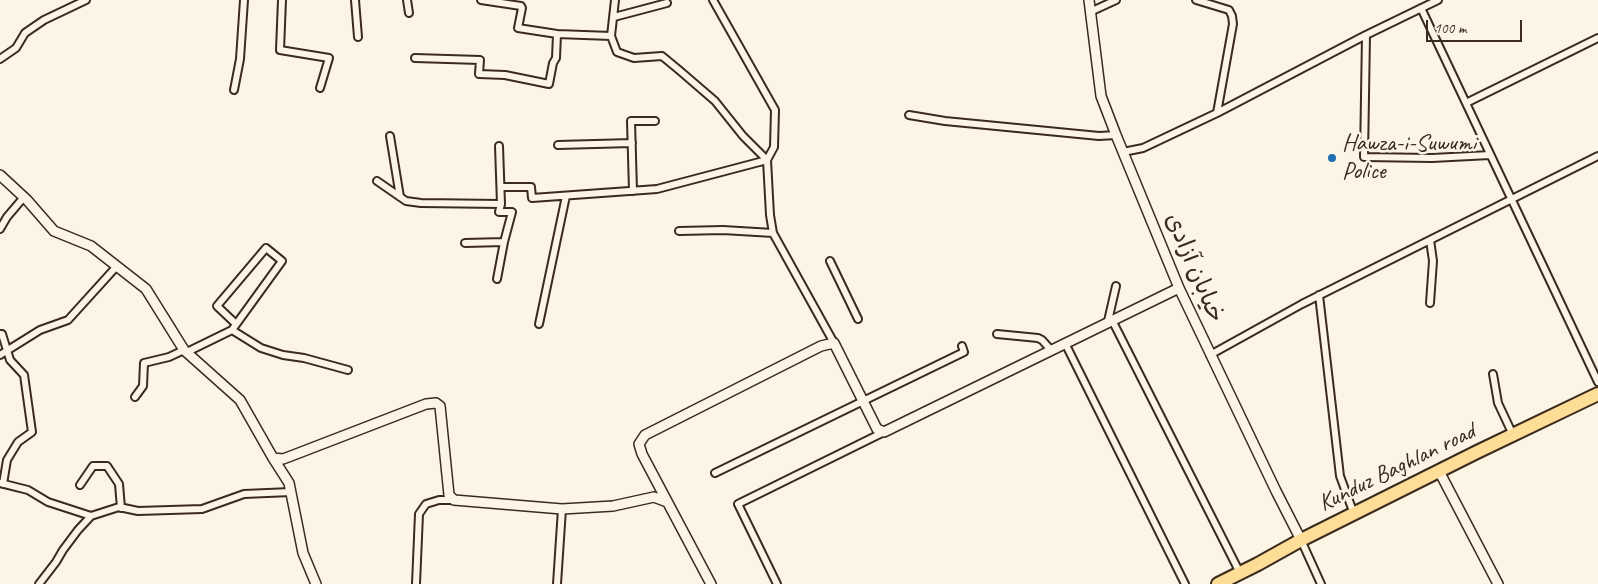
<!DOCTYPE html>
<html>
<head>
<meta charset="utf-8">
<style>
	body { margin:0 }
	#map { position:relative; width:1598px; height:584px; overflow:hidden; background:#fcf5e5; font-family:Caveat,sans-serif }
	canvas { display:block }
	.scale { position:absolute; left:1426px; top:20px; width:96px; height:22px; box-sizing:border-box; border:2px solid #3b2a1e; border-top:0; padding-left:6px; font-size:15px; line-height:18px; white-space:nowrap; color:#3b2a1e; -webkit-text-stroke:4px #fcf5e5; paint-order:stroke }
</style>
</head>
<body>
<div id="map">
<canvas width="1598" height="584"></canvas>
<div class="scale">100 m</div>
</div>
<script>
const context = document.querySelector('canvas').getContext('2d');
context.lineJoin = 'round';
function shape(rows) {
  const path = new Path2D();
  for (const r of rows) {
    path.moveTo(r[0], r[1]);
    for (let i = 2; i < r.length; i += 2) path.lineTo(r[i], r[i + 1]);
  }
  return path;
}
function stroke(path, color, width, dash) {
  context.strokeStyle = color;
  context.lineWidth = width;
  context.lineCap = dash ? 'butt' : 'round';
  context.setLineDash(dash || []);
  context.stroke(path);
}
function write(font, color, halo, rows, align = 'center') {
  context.font = font + ' Caveat,"Playpen Sans Arabic",sans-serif';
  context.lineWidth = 5;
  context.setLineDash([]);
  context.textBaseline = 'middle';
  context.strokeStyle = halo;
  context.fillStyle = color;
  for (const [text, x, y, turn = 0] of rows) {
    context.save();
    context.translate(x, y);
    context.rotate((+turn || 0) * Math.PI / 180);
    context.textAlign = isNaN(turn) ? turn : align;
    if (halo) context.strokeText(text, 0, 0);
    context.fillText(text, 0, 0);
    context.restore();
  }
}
const street = shape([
	[282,0,280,50,329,58,320,88],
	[355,0,358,37],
	[407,0,409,13],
	[481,0,521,6,522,8,518,28,557,34],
	[713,0,775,110,774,147,767,160,770,215,773,233,834,343],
	[1196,0,1229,10,1232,16,1233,24,1217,113],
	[1421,8,1598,382],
	[1090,12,1116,0],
	[614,17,667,3],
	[1366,35,1364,157,1432,158,1490,155],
	[611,36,615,0],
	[415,58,480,60,479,74,505,75,549,84,553,63,556,58,557,34,611,36,617,52,634,58,662,56,679,70,715,101,743,136,767,160],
	[0,59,16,48,25,33,44,20,86,0],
	[234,90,240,59,244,0],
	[1466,103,1598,38],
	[909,115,945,121,1099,136,1116,135],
	[390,136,400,197],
	[558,145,632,143],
	[1123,152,1143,148,1217,113,1366,35,1438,0],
	[377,181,406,201,421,203,501,204],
	[501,187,531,187,532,198,657,189,767,160],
	[633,191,631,121,655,121],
	[0,229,7,217,24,197],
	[679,231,723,230,773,233],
	[1430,240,1433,261,1430,303],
	[465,243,504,242],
	[830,261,858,319],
	[497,279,504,242,512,212,499,212,501,204,499,146],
	[1319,295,1340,476,1354,514],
	[1112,320,1240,573],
	[1108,321,1116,286],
	[539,324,566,196],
	[232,330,282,261,266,248,217,306,236,324],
	[0,334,2,334,10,360,24,375,32,432,18,442,7,460,3,484],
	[997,334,1038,338,1042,340,1051,350],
	[1065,343,1185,584],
	[187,352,232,330,261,348,283,355,304,358,348,370],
	[0,355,40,330,68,320,117,266],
	[1210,355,1302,304,1598,156],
	[1493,374,1498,403,1513,435],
	[135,397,143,386,144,363,169,357,184,350],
	[715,473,964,352,962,346],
	[0,483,28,490,48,502,91,516,119,507,138,511,202,509,244,494,291,492],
	[80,485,93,466,107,466,119,484,121,508],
	[1301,540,1321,584],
	[39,584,56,562,63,550,78,530,91,516],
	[416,584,419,514,426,504,439,500,454,500],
	[557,584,562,509],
	[777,584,738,504,884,432]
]);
const secondary = shape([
	[1089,0,1101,96,1116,135,1179,288,1276,491,1301,540],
	[0,175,27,200,54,231,91,246,146,289,184,350,240,400,273,458,289,483,303,553,316,584],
	[273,458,283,459,291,456,426,404,436,403,440,406,449,495,454,500,562,509,613,506,654,497,667,502],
	[1439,471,1498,584],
	[711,584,642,454,639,444,645,435,821,346,834,343,877,429,884,432,1179,288]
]);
const highway = shape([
	[1218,584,1258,564,1301,540,1477,452,1598,394]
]);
stroke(street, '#3b2a1e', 10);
stroke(secondary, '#3b2a1e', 12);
stroke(highway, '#3b2a1e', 16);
stroke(street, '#fcf5e5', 6);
stroke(secondary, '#fcf5e5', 9);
stroke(highway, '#fedd96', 12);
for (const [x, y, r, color] of [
	[1332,158,5,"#1f6fb2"]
]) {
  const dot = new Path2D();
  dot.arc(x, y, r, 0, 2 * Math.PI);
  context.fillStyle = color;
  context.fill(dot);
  stroke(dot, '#fcf5e5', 2);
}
write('24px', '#3b2a1e', '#fcf5e5', [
	["Hawza-i-Suwumi",1342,144],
	["Police",1342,172]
], 'left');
write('24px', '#3b2a1e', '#fcf5e5', [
	["خیابان آزادی",1194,268,67],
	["Kunduz Baghlan road",1397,468,-26]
]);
</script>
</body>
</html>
